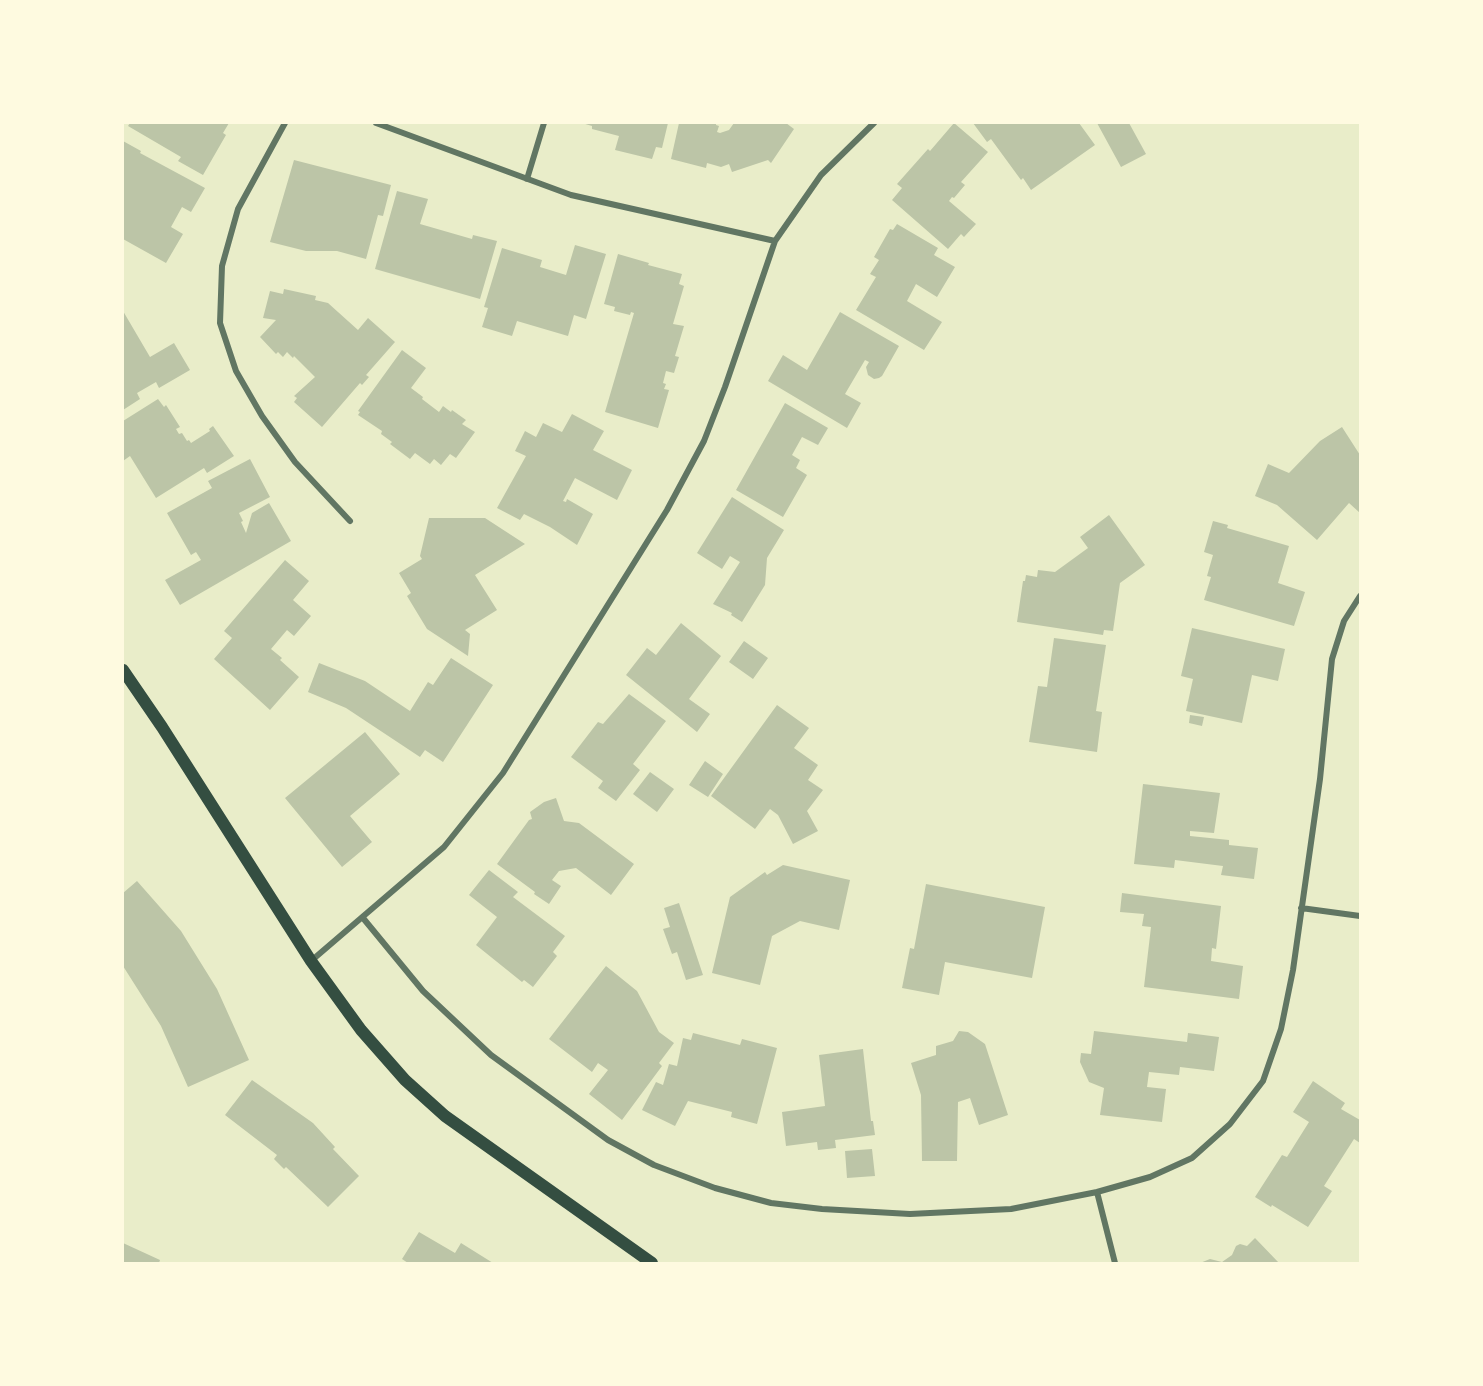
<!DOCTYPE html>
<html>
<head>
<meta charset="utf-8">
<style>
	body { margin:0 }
	#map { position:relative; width:1483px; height:1386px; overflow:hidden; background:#e9edc9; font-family:Manrope,sans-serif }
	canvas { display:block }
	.frame { position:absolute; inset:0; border:124px solid #fefae0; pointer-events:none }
</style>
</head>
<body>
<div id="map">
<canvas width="1483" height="1386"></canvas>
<div class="frame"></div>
</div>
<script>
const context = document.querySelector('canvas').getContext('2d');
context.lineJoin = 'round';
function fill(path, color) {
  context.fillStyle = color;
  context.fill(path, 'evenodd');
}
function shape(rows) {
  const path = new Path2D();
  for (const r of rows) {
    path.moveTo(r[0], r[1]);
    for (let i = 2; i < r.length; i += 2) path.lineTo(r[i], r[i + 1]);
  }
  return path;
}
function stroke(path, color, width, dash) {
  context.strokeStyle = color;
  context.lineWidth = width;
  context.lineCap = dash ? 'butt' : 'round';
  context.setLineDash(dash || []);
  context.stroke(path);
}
fill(shape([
	[130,123,229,123,223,133,226,135,203,175,178,161,181,157,128,126],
	[582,123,668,123,662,148,656,147,652,159,615,150,619,136,592,129,592,126],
	[679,123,716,123,716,125,719,126,717,132,720,133,729,130,734,123,786,123,794,129,771,163,768,160,732,172,729,164,721,167,707,163,706,168,671,159],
	[954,123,988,152,961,182,965,185,954,198,952,197,949,201,976,224,964,237,961,234,948,249,892,200,902,188,897,184,928,149,930,151],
	[973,123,1079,123,1095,145,1031,190,1023,178,1021,180,991,139,987,142],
	[1097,123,1129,123,1146,154,1121,167],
	[123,141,141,151,140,153,205,188,191,212,182,207,171,227,183,234,166,263,123,239],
	[294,160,391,185,383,216,378,215,366,259,337,251,306,251,270,242],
	[397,191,428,199,420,224,472,239,473,235,497,241,480,299,375,269],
	[897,224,938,248,934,255,955,267,937,297,916,284,907,301,942,322,924,350,856,310,876,277,870,274,879,260,874,257,890,229,893,230],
	[575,245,606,254,586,319,574,315,568,336,517,321,512,336,482,327,488,308,484,307,502,248,542,260,540,267,566,275],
	[618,254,649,263,648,265,682,274,679,284,684,286,673,324,684,326,675,356,679,357,674,373,666,371,663,383,666,384,664,389,669,390,658,428,605,412,634,313,631,312,630,315,614,311,615,307,604,304],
	[284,289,316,296,315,300,328,303,358,330,368,318,395,342,366,375,369,377,362,385,360,383,322,427,294,402,297,398,294,396,315,377,294,356,293,358,287,352,283,357,278,352,276,354,260,337,276,320,263,318,270,291,283,294],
	[123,311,150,357,174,343,190,370,159,388,156,382,137,393,140,399,123,410],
	[840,312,899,346,882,376,879,378,874,379,868,375,866,367,869,362,865,360,845,394,861,403,847,428,768,381,783,355,807,370],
	[402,350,426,368,411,388,423,397,422,399,439,412,443,406,451,412,452,410,466,420,462,424,475,432,456,458,450,454,441,465,434,459,430,464,415,453,410,459,390,444,392,442,381,434,382,431,358,415,360,412,358,411],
	[158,399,164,407,166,405,180,427,176,429,179,434,182,433,187,441,189,440,191,443,210,431,209,429,213,426,234,456,207,473,204,468,156,498,130,456,123,461,123,421],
	[785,403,828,428,818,445,802,437,792,455,800,460,796,468,807,475,783,517,736,490],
	[572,414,604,431,593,450,632,470,617,500,575,478,563,501,566,502,567,499,593,514,577,545,550,527,524,514,520,520,497,508,526,456,515,451,525,431,536,437,543,423,562,432],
	[1342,427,1360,455,1360,513,1349,503,1317,540,1277,505,1255,496,1268,464,1289,473,1320,441],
	[250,459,270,497,239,513,243,521,241,522,246,533,252,513,269,503,291,541,180,605,165,580,201,560,196,552,191,555,167,513,212,488,208,481],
	[732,497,784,530,767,558,765,585,742,622,731,615,732,613,713,604,740,562,730,556,722,569,697,553],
	[1109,515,1145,565,1120,583,1113,631,1104,630,1103,635,1017,622,1023,581,1025,581,1026,575,1037,577,1038,570,1055,572,1088,548,1080,537],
	[429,518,485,518,525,544,475,575,497,610,465,630,470,634,468,656,427,629,407,596,411,593,399,573,422,559,420,556],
	[1213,521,1228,525,1227,528,1289,546,1278,583,1305,592,1294,626,1204,600,1211,577,1207,576,1213,555,1204,552],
	[285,560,309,581,293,600,311,616,294,636,287,630,271,649,282,658,280,660,299,677,270,710,214,659,232,638,224,631],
	[681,623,721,656,689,699,710,714,697,732,626,675,647,648,656,655],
	[1192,628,1285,649,1278,681,1252,675,1242,723,1186,711,1193,679,1181,676],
	[1054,638,1106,645,1096,711,1102,712,1097,752,1029,742,1038,686,1047,687],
	[744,641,768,658,753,679,729,662],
	[451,658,493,685,443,762,425,750,420,757,346,708,308,692,319,663,365,681,410,711,428,682,433,685],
	[629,694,666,721,633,764,640,770,616,801,598,788,603,781,571,757,598,722,603,724],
	[777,705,809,728,794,748,818,765,808,780,823,790,807,811,818,831,793,844,778,815,770,809,755,829,711,796],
	[1190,715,1204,717,1202,726,1189,723],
	[365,732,400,774,350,816,372,842,342,867,285,798],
	[705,761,723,774,708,797,689,785],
	[650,772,674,789,657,812,633,794],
	[1143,784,1220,793,1214,833,1190,831,1190,836,1229,840,1229,845,1258,848,1254,879,1221,875,1223,866,1175,860,1174,868,1134,864],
	[556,798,564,821,579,823,634,864,611,895,576,868,559,871,552,880,561,886,549,904,534,894,535,892,497,864,529,820,532,819,530,812,544,802],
	[783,865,850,880,839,930,800,921,772,936,760,985,712,973,730,897,765,872,767,875],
	[489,870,518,892,513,897,565,936,553,952,557,956,533,987,524,980,522,982,476,945,497,917,469,895],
	[137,881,181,931,217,989,249,1060,188,1087,161,1026,123,966,123,893],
	[926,884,1045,907,1032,978,945,962,939,995,902,988,910,948,914,949],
	[1122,893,1221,906,1216,949,1212,948,1211,961,1243,966,1239,999,1144,987,1151,927,1142,926,1144,914,1120,912],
	[679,903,703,975,686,980,677,952,672,954,663,929,670,927,664,908],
	[606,966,637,991,659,1032,674,1043,659,1063,662,1066,622,1120,589,1094,608,1070,598,1063,592,1072,549,1039],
	[959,1031,968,1032,985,1044,1008,1115,979,1125,970,1098,958,1102,957,1161,922,1161,921,1095,911,1063,936,1055,936,1046,953,1041],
	[1094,1031,1187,1042,1188,1033,1219,1037,1214,1071,1180,1067,1179,1075,1149,1072,1147,1087,1166,1089,1162,1122,1100,1115,1104,1088,1089,1082,1080,1062,1081,1053,1091,1054],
	[693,1033,740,1045,742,1039,777,1048,757,1124,731,1117,732,1112,688,1101,675,1126,642,1110,656,1082,663,1085,669,1064,677,1066,683,1038,691,1040],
	[863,1049,871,1121,873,1121,875,1135,835,1140,836,1148,818,1150,817,1142,786,1146,782,1112,825,1106,819,1055],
	[252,1080,313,1123,335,1147,333,1149,359,1176,328,1207,286,1167,284,1169,274,1159,277,1155,225,1115],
	[1313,1081,1345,1103,1341,1109,1360,1120,1360,1143,1354,1139,1324,1186,1332,1191,1308,1227,1272,1205,1271,1207,1255,1197,1282,1155,1287,1157,1309,1122,1293,1112],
	[872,1149,875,1176,847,1178,845,1151],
	[419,1232,455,1253,461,1243,493,1263,408,1263,402,1259],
	[1255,1238,1279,1263,1200,1263,1210,1259,1222,1262,1232,1255,1236,1246,1240,1244,1247,1246],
	[123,1243,160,1260,159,1263,123,1263]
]), '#bcc5a7');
stroke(shape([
	[285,123,238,209,222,266,220,323,236,371,262,416,295,462,350,521],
	[376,123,571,195,775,241],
	[527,179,544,123],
	[1301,908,1360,916],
	[363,918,423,991,491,1055,608,1140,654,1165,715,1188,771,1203,822,1209,910,1214,1011,1209,1097,1192,1150,1177,1192,1158,1230,1124,1263,1081,1281,1029,1293,970,1320,779,1332,659,1344,621,1360,596],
	[311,961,444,847,503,773,667,510,704,441,725,387,775,241,821,175,874,123],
	[1097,1192,1115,1263]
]), '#617663', 6);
stroke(shape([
	[123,670,162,727,311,961,361,1030,405,1080,445,1116,652,1263]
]), '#344e41', 12);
</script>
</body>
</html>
